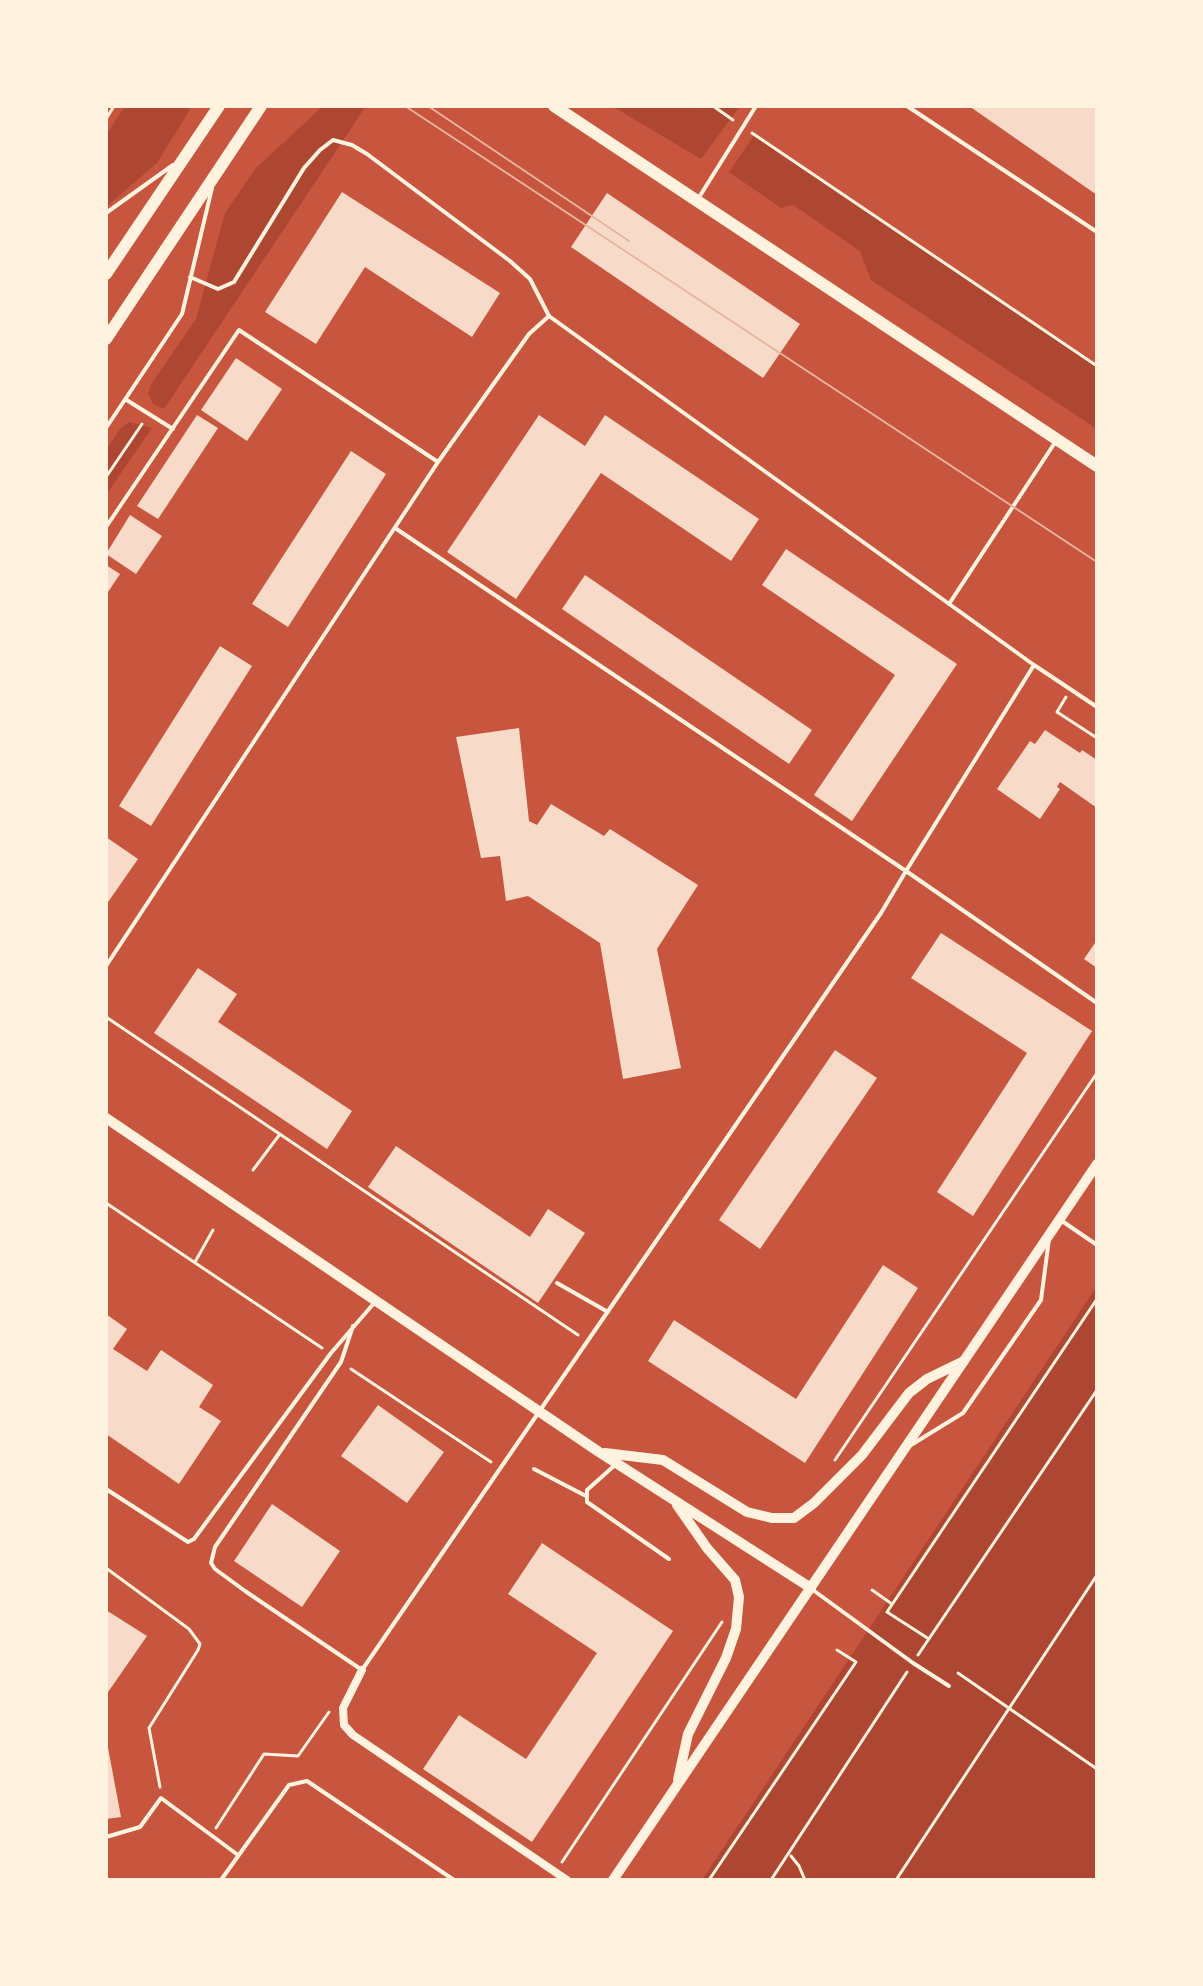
<!DOCTYPE html>
<html>
<head>
<meta charset="utf-8">
<style>
	body { margin:0 }
	#map { position:relative; width:1203px; height:1986px; overflow:hidden; background:#c8553d; font-family:"Work Sans",sans-serif }
	canvas { display:block }
	.frame { position:absolute; inset:0; border:108px solid #fff3e0; pointer-events:none }
</style>
</head>
<body>
<div id="map">
<canvas width="1203" height="1986"></canvas>
<div class="frame"></div>
</div>
<script>
const context = document.querySelector('canvas').getContext('2d');
context.lineJoin = 'round';
function fill(path, color) {
  context.fillStyle = color;
  context.fill(path, 'evenodd');
}
function shape(rows) {
  const path = new Path2D();
  for (const r of rows) {
    path.moveTo(r[0], r[1]);
    for (let i = 2; i < r.length; i += 2) path.lineTo(r[i], r[i + 1]);
  }
  return path;
}
function stroke(path, color, width, dash) {
  context.strokeStyle = color;
  context.lineWidth = width;
  context.lineCap = dash ? 'butt' : 'round';
  context.setLineDash(dash || []);
  context.stroke(path);
}
fill(shape([
	[125,106,192,106,157,163,106,207,106,135],
	[323,106,366,106,164,409,153,404,148,393,152,383,196,319,225,213,256,168],
	[612,106,740,106,701,159],
	[755,134,1097,366,1097,429,871,280,860,251,793,205,781,208,729,172],
	[129,422,152,428,106,495,106,450,120,429],
	[1097,1286,1097,1880,702,1880]
]), '#ae4732');
fill(shape([
	[969,106,1097,106,1097,195],
	[342,192,500,293,472,337,365,267,316,344,265,312],
	[607,193,800,324,763,378,571,247],
	[236,358,282,389,247,441,201,410],
	[197,415,218,428,158,519,137,506],
	[539,415,585,446,605,415,759,519,731,561,601,473,516,599,447,552],
	[351,451,386,474,288,627,252,604],
	[130,515,162,536,136,574,106,554],
	[786,549,957,664,852,821,814,795,895,675,762,585],
	[106,565,120,574,106,595],
	[585,575,812,730,789,764,562,609],
	[220,646,252,666,151,826,119,806],
	[519,728,529,821,537,825,551,804,604,836,610,829,698,885,657,949,681,1068,623,1079,600,943,528,896,506,901,500,856,481,858,456,737],
	[1045,730,1080,753,1082,750,1097,760,1097,808,1060,782,1057,787,1060,789,1040,819,997,789,1030,741,1035,744],
	[106,837,138,859,106,905],
	[941,933,1092,1031,973,1216,937,1192,1027,1053,911,978],
	[1097,940,1097,968,1084,959],
	[198,968,237,994,218,1022,352,1111,327,1149,154,1033],
	[835,1050,877,1078,760,1249,719,1220],
	[396,1146,530,1237,548,1209,585,1233,538,1303,368,1187],
	[883,1265,918,1288,805,1463,648,1361,674,1320,796,1399],
	[106,1314,127,1329,113,1349,147,1371,161,1350,213,1385,199,1407,221,1421,179,1484,106,1434],
	[378,1405,444,1452,407,1503,341,1456],
	[272,1504,340,1551,302,1607,234,1561],
	[542,1543,673,1631,532,1842,423,1769,459,1715,526,1759,597,1653,508,1594],
	[106,1610,147,1636,106,1695],
	[106,1737,121,1817,106,1819]
]), '#f7dbc8');
stroke(shape([
	[713,106,733,120],
	[106,119,114,106],
	[752,133,1097,366],
	[106,477,142,424],
	[1066,697,1057,712,1097,738],
	[106,1017,578,1335],
	[253,1170,280,1134],
	[106,1203,322,1348],
	[195,1262,213,1230],
	[351,1369,491,1462],
	[835,1460,1097,1073],
	[106,1568,189,1629,200,1644,198,1650,149,1728,160,1787],
	[872,1590,892,1604],
	[929,1639,887,1612,1097,1299],
	[918,1655,1097,1390],
	[958,1673,1097,1769],
	[216,1828,264,1754,298,1756,329,1712],
	[791,1856,799,1866,805,1880],
	[562,1862,722,1622],
	[709,1880,856,1662,837,1650],
	[771,1880,907,1672],
	[896,1880,1097,1575]
]), '#fff3e0', 3);
stroke(shape([
	[907,106,1097,232],
	[698,199,756,106],
	[106,213,173,165],
	[190,277,218,289,234,282,304,168,320,150,333,140,352,145,367,154,510,261,530,279,549,316],
	[125,399,173,429],
	[106,428,182,314,212,188],
	[106,527,239,330,438,462,106,966],
	[395,528,906,871,1034,665,549,316,529,334,438,462],
	[949,604,1056,441],
	[1034,665,1097,707],
	[1062,1221,1097,1245],
	[557,1283,608,1312],
	[353,1326,341,1362,215,1547,211,1563,215,1569,245,1591,362,1670,881,913,906,871,1097,1003],
	[911,1445,963,1413,1041,1300,1049,1239],
	[615,1465,587,1490,587,1502,669,1559],
	[534,1469,586,1496],
	[106,1489,188,1542,194,1539,331,1353,375,1302],
	[813,1590,913,1663,949,1686],
	[106,1837,140,1827,161,1798,238,1855],
	[221,1880,289,1785,307,1781,454,1880]
]), '#fff3e0', 4);
stroke(shape([
	[362,1670,343,1708,344,1725,353,1735,567,1880]
]), '#fff3e0', 8);
stroke(shape([
	[106,1118,599,1452,811,1588],
	[605,1453,663,1460,747,1512,772,1518,794,1518,814,1503,862,1455,909,1393,927,1379,964,1361],
	[677,1505,707,1548,735,1580,739,1597,736,1629,726,1658,688,1734,678,1780],
	[613,1880,1097,1164]
]), '#fff3e0', 10);
stroke(shape([
	[554,106,1097,466],
	[106,274,219,106],
	[106,339,261,106]
]), '#fff3e0', 12);
stroke(shape([
	[405,106,1097,562],
	[428,106,629,241]
]), '#e9b49f', 2);
</script>
</body>
</html>
